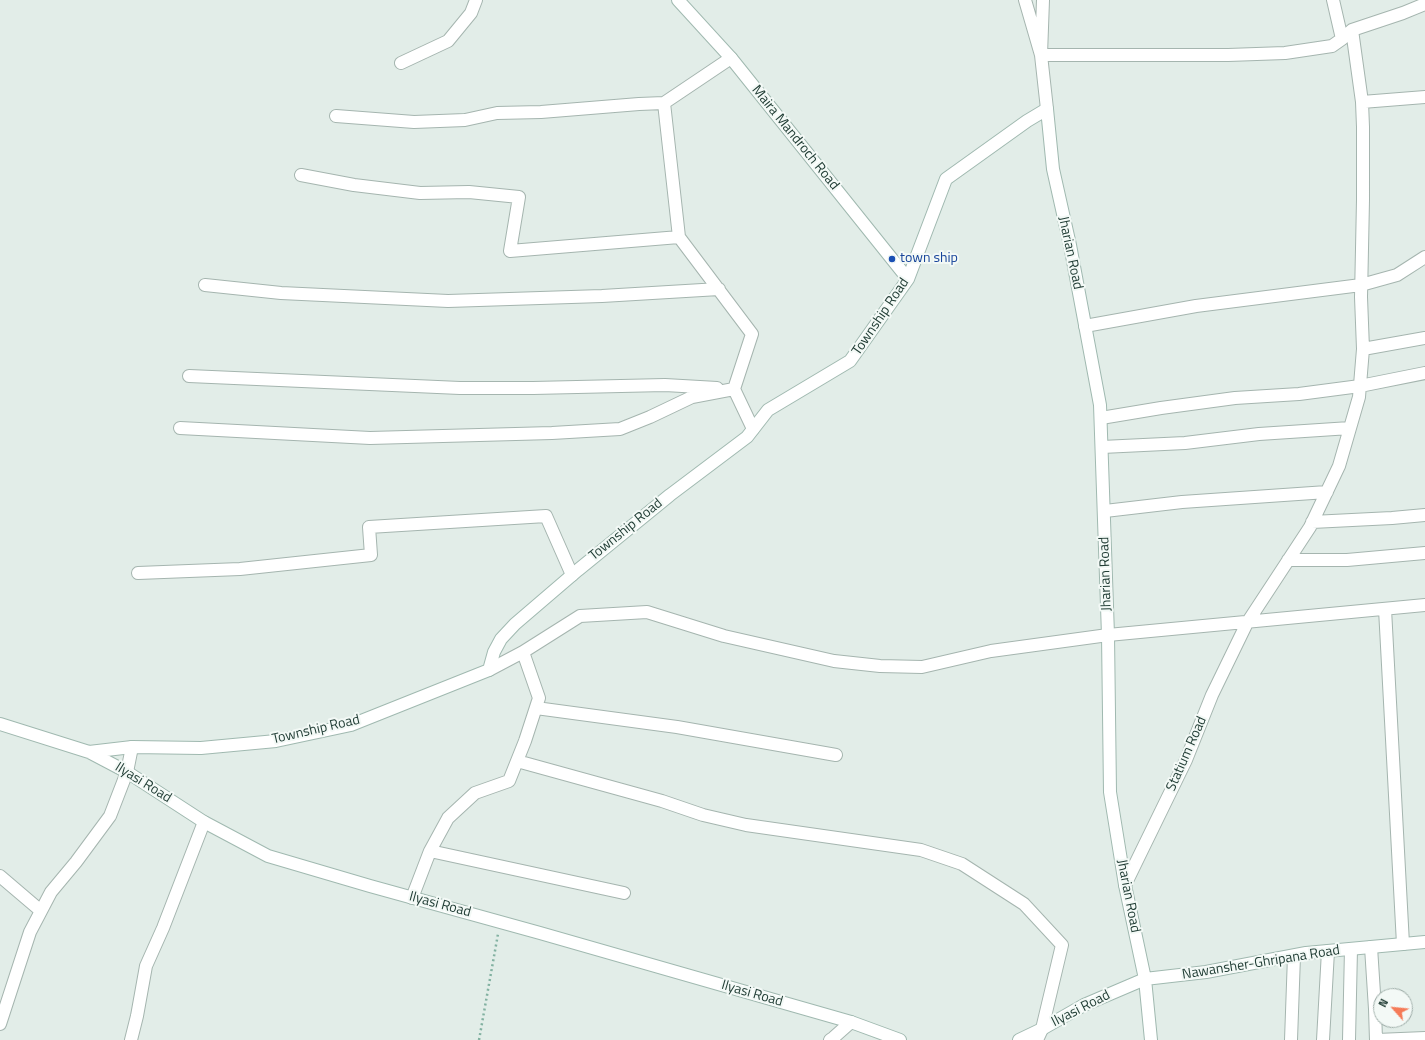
<!DOCTYPE html>
<html>
<head>
<meta charset="utf-8">
<style>
	body { margin:0 }
	#map { position:relative; width:1425px; height:1040px; overflow:hidden; background:#e2ede8; font-family:"Titillium Web",sans-serif }
	canvas { display:block }
	.north { position:absolute; left:1373px; top:988px; width:40px; height:40px; box-sizing:border-box; background:#f3f9f6; border:1px solid #9faea9; border-radius:50%; rotate:297deg; font-size:11px; font-weight:700; line-height:16px; text-align:center; color:#223e36 }
	.north::after { content:''; display:block; margin:auto; width:14px; height:18px; background:#f57b58; clip-path:polygon(50% 0,100% 100%,50% 72%,0 100%) }
</style>
</head>
<body>
<div id="map">
<canvas width="1425" height="1040"></canvas>
<div class="north">N</div>
</div>
<script>
const context = document.querySelector('canvas').getContext('2d');
context.lineJoin = 'round';
function shape(rows) {
  const path = new Path2D();
  for (const r of rows) {
    path.moveTo(r[0], r[1]);
    for (let i = 2; i < r.length; i += 2) path.lineTo(r[i], r[i + 1]);
  }
  return path;
}
function stroke(path, color, width, dash) {
  context.strokeStyle = color;
  context.lineWidth = width;
  context.lineCap = dash ? 'butt' : 'round';
  context.setLineDash(dash || []);
  context.stroke(path);
}
function write(font, color, halo, rows, align = 'center') {
  context.font = font + ' "Titillium Web",sans-serif';
  context.lineWidth = 4;
  context.setLineDash([]);
  context.textBaseline = 'middle';
  context.strokeStyle = halo;
  context.fillStyle = color;
  for (const [text, x, y, turn = 0] of rows) {
    context.save();
    context.translate(x, y);
    context.rotate((+turn || 0) * Math.PI / 180);
    context.textAlign = isNaN(turn) ? turn : align;
    if (halo) context.strokeText(text, 0, 0);
    context.fillText(text, 0, 0);
    context.restore();
  }
}
const street = shape([
	[1025,0,1041,55,1047,109],
	[1043,0,1041,55,1228,55,1285,53,1332,46,1342,39,1352,30,1403,13,1425,4],
	[1333,0,1342,39],
	[731,58,664,103,679,237,752,334,734,389,753,429],
	[401,63,448,41,471,13,476,0],
	[1362,102,1425,97],
	[336,116,414,122,465,120,497,113,541,112,639,104,664,103],
	[301,175,354,185,420,193,469,192,519,197,510,251,679,237],
	[205,285,281,293,448,301,602,296,719,289],
	[1085,326,1196,306,1361,285,1397,275,1425,257],
	[1363,349,1425,338],
	[189,376,460,388,533,388,665,385,717,388],
	[1101,418,1161,408,1235,398,1299,394,1360,386,1425,373],
	[180,428,370,438,552,433,620,429,650,417,692,397,734,389],
	[1102,447,1185,443,1259,434,1350,428],
	[1105,511,1182,502,1327,492],
	[1312,522,1392,518,1425,515],
	[1288,560,1347,560,1425,553],
	[138,573,240,569,371,555,369,527,546,516,572,575],
	[1385,609,1403,944],
	[489,670,523,652,580,616,647,612,724,636,834,661,880,666,922,667,991,651,1108,635,1425,605],
	[536,708,677,727,836,755],
	[517,761,662,801,703,815,746,825,921,850,962,864,1024,904,1062,945,1042,1029,1037,1040],
	[430,851,624,893],
	[0,876,41,911],
	[1125,885,1186,760,1212,695,1247,623,1310,527,1339,466,1359,397,1363,349,1361,297,1363,200,1363,127,1362,102,1352,30],
	[412,898,430,851,448,818,475,793,509,781,525,741,539,698,523,652],
	[1371,947,1375,1009,1376,1040],
	[0,1024,30,932,51,892,76,862,110,816,127,772,132,747],
	[131,1040,137,1016,146,966,163,928,204,822],
	[830,1040,833,1038,851,1022],
	[1291,1040,1294,956],
	[1323,1040,1328,951],
	[1349,1040,1351,949],
	[1377,1040,1425,1038]
]);
const secondary = shape([
	[678,0,731,58,908,279],
	[0,724,89,752,127,772,204,822,268,856,370,886,540,933,795,1006,851,1022,900,1040],
	[89,752,132,747,201,748,276,741,351,725,489,670,494,652,501,639,515,624,578,570,670,495,747,437,768,410,850,361,908,279,946,179,1027,121,1047,109,1053,169,1070,245,1100,405,1108,635,1110,792,1125,885,1145,979,1151,1040],
	[1019,1040,1042,1029,1084,1005,1145,979,1206,972,1306,953,1425,942]
]);
stroke(street, '#a5b5af', 14);
stroke(secondary, '#a0b9b0', 14);
stroke(shape([
	[479,1040,498,934]
]), '#82b1a1', 2.5, [2, 3]);
stroke(street, '#fff', 12);
stroke(secondary, '#fff', 12);
for (const [x, y, r, color] of [
	[892,259,4,"#1a4fb4"]
]) {
  const dot = new Path2D();
  dot.arc(x, y, r, 0, 2 * Math.PI);
  context.fillStyle = color;
  context.fill(dot);
  stroke(dot, '#f3f9f6', 1.5);
}
write('14px', '#223e36', '#f3f9f6', [
	["Maira Mandroch Road",795,138,51],
	["Jharian Road",1070,253,78],
	["Township Road",881,317,-56],
	["Township Road",626,530,-39],
	["Jharian Road",1106,574,-92],
	["Township Road",316,730,-13],
	["Statium Road",1187,754,-66],
	["Ilyasi Road",143,783,32],
	["Jharian Road",1128,896,79],
	["Ilyasi Road",440,905,15],
	["Nawansher-Ghripana Road",1261,963,-9],
	["Ilyasi Road",752,994,16],
	["Ilyasi Road",1081,1009,-27]
]);
write('14px', '#164399', '#f3f9f6', [
	["town ship",900,259]
], 'left');
</script>
</body>
</html>
